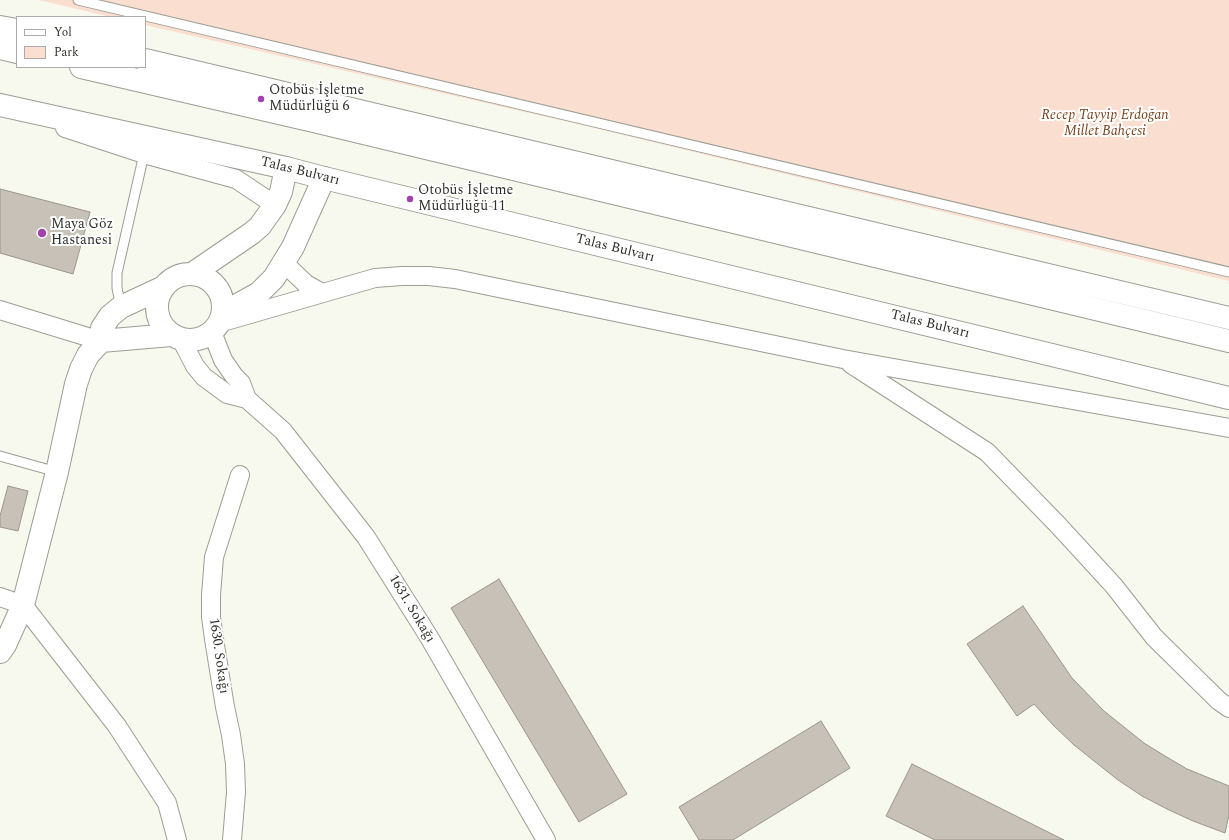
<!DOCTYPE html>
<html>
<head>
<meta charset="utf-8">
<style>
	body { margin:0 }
	#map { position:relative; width:1229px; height:840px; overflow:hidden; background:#f8f9ee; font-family:Spectral,serif }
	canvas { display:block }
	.legend { position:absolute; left:16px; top:16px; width:130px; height:52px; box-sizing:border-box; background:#fff; border:1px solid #acacab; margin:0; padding:5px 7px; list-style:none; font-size:12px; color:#30302c }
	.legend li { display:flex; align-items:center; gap:8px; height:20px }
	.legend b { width:20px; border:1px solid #acacab }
</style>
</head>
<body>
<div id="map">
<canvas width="1229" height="840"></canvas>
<ul class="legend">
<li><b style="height:5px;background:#fff"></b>Yol</li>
<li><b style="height:11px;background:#fadfd0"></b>Park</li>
</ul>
</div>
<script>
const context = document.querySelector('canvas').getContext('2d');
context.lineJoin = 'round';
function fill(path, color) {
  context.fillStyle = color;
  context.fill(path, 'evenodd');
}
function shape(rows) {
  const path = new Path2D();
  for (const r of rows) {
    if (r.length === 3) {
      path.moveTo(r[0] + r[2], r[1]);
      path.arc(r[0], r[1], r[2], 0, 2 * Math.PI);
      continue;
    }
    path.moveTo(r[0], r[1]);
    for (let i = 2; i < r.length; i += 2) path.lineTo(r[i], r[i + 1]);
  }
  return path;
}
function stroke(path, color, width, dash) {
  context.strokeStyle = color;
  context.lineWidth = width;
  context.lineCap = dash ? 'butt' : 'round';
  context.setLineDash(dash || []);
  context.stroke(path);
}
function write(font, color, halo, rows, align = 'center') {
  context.font = font + ' Spectral,serif';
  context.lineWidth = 4;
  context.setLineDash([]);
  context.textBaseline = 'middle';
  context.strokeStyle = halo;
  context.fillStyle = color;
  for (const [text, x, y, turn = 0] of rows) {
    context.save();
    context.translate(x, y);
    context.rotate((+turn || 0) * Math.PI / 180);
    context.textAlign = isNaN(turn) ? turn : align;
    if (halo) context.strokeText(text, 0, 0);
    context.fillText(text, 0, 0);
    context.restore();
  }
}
fill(shape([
	[39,0,1229,0,1229,281,586,126,145,25,145,17,111,17]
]), '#fadfd0');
const building = shape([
	[0,189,90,212,73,274,0,253,0,189],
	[8,486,28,491,18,531,0,527,0,516,8,486],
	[499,579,627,794,579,822,451,608,499,579],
	[1023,606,1072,678,1104,711,1144,743,1165,756,1187,769,1229,786,1229,815,1225,833,1193,821,1167,809,1142,796,1118,780,1074,745,1053,725,1034,704,1017,716,967,644,1023,606],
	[821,721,850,768,733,840,699,840,679,807,821,721],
	[912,764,1064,840,935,840,886,816,912,764]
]);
fill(building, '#c7c1b8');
stroke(building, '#9a958c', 1);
const service = shape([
	[78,0,1229,272],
	[121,307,117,288,117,273,144,154],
	[0,456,57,472]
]);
const minor = shape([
	[65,128,144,154,236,179,275,205],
	[284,263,306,284,322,293],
	[0,310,101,341],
	[219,323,375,278,402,276,429,276,455,279,843,359,1229,428],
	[212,332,223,360,234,376,241,383,247,399,283,431,366,537,429,637,546,840],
	[181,339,195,366,204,377,227,394,247,399],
	[851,364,987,452,1058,525,1114,586,1154,637,1219,701,1229,708],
	[0,597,23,605,117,726,167,803,177,840],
	[232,840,236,792,235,764,231,735,225,707,214,639,211,617,211,595,214,557,240,475]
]);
const tertiary = shape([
	[192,274,252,233,260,226,275,205,281,192,286,168],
	[190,307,33],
	[223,313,259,293,274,278,293,247,324,178],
	[101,341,171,335],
	[0,652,5,645,23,605,57,472,76,384,81,369,88,355,101,341,102,328,110,316,121,307,164,287]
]);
const primary = shape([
	[0,27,17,30],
	[0,48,17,52],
	[145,60,1229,318],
	[81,67,318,122,1229,341],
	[0,105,286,168,324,178,1229,398]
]);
stroke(service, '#9c9d93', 11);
stroke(minor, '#9c9d93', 20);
stroke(tertiary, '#9c9d93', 24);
stroke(primary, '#9c9d93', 24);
stroke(service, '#fff', 9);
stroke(minor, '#fff', 18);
stroke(tertiary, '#fff', 22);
stroke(primary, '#fff', 22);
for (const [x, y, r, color] of [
	[261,99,4,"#a143ab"],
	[410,199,4,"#a143ab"],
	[42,233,5,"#a143ab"]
]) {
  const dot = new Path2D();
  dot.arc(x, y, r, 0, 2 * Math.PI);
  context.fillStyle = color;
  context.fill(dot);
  stroke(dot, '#fff', 1.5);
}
write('14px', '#30302c', '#fff', [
	["Otobüs İşletme",269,91],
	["Müdürlüğü 6",269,107],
	["Otobüs İşletme",418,191],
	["Müdürlüğü 11",418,207],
	["Maya Göz",51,225],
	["Hastanesi",51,241]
], 'left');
write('italic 14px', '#77411c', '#fff', [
	["Recep Tayyip Erdoğan",1105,116],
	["Millet Bahçesi",1105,132]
]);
write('14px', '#30302c', '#fff', [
	["Talas Bulvarı",300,172,14],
	["Talas Bulvarı",615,249,14],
	["Talas Bulvarı",930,325,14],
	["1631. Sokağı",411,609,59],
	["1630. Sokağı",218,656,82]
]);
</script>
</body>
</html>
